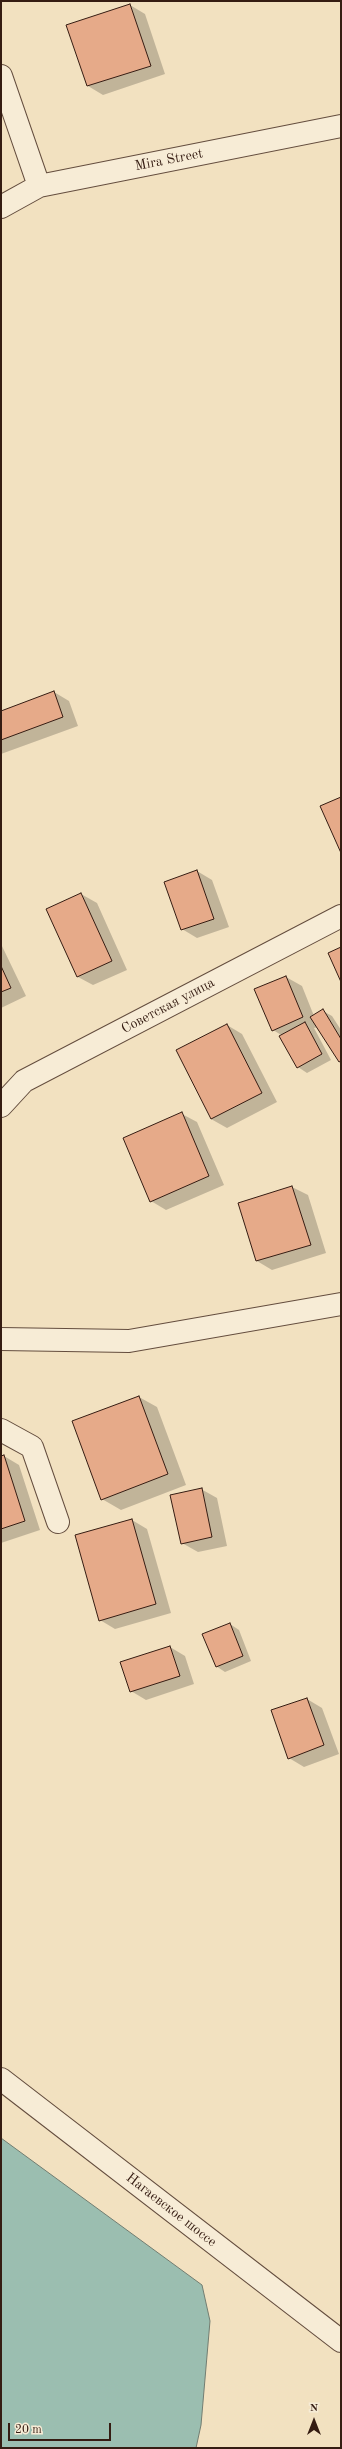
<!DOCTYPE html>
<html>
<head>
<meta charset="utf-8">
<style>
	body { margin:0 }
	#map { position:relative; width:342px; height:2449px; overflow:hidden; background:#f2e1c0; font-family:"Old Standard TT",serif }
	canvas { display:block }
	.frame { position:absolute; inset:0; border:2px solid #351c12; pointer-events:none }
	.north { position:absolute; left:294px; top:2401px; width:40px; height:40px; -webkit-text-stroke:3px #f7ecd6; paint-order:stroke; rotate:0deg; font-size:11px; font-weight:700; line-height:16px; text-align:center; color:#351c12 }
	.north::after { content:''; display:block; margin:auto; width:14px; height:18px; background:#351c12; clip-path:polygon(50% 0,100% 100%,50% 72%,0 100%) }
	.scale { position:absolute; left:8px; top:2423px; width:103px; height:18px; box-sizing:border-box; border:2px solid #351c12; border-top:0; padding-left:5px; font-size:12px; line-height:14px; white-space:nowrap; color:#351c12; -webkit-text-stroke:3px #f7ecd6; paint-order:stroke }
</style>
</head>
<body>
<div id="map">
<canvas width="342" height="2449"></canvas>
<div class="frame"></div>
<div class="north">N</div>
<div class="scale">20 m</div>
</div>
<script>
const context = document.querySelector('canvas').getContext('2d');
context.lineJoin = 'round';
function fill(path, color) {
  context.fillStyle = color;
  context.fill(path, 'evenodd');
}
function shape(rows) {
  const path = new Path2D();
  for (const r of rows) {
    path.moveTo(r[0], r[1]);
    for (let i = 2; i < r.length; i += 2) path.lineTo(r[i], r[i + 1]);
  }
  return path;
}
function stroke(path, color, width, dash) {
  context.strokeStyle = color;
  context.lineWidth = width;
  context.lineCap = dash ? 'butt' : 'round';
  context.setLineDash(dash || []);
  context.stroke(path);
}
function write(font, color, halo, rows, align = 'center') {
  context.font = font + ' "Old Standard TT",serif';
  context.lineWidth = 3;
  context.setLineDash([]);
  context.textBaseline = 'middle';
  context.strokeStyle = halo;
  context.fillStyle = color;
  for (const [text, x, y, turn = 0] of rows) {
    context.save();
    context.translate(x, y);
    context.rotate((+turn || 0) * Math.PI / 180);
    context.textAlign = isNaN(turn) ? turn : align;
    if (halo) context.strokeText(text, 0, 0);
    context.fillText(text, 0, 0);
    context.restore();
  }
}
const water = shape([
	[1,2138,202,2285,210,2321,201,2425,196,2448,1,2448,1,2138]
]);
fill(water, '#9bbeb0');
stroke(water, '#727d71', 1);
fill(shape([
	[130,5,145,14,165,74,103,95,88,86],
	[54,692,69,701,78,726,1,754,1,712],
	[197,871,212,880,229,927,197,938,182,929],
	[81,894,97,903,127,970,93,985,78,977],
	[1,944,26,996,1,1008],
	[286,977,302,986,314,1016,323,1011,332,1016,341,1030,341,1063,318,1027,314,1028,331,1060,307,1073,298,1067,283,1036,273,1030],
	[227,1025,242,1034,277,1102,227,1128,211,1119],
	[182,1114,197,1122,224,1185,166,1210,151,1201],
	[292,1187,308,1195,326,1253,272,1270,257,1261,239,1203],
	[139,1397,157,1407,186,1485,121,1510,102,1499],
	[4,1456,19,1465,40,1530,1,1543,1,1457],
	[201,1489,217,1498,227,1546,198,1552,182,1543],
	[132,1520,147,1529,171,1613,115,1629,100,1620],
	[230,1624,239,1630,251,1661,225,1672,216,1666],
	[170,1647,185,1656,194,1684,146,1700,131,1691],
	[307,1699,322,1708,339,1754,304,1767,289,1758]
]), '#0003');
const building = shape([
	[130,4,151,66,87,86,66,25,130,4],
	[54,691,63,717,1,740,1,711,54,691],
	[341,797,341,853,320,806,341,797],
	[197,870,214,919,181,930,164,882,197,870],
	[81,893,112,961,77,977,46,909,81,893],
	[341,947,341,982,328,953,341,947],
	[1,966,11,988,1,992,1,966],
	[286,976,303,1017,272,1031,254,989,286,976],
	[323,1009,341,1039,341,1061,339,1062,310,1017,323,1009],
	[305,1022,322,1054,297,1068,279,1036,305,1022],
	[227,1024,262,1093,211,1119,176,1050,227,1024],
	[182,1112,209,1176,150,1202,123,1138,182,1112],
	[292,1186,311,1245,256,1261,238,1203,292,1186],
	[139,1396,168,1474,101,1500,72,1421,139,1396],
	[4,1455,25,1521,1,1529,1,1456,4,1455],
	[202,1488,212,1537,181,1544,170,1495,202,1488],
	[132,1519,156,1604,99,1621,75,1535,132,1519],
	[230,1623,243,1656,216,1667,202,1634,230,1623],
	[170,1646,180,1676,130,1692,120,1662,170,1646],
	[307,1698,324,1745,288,1759,271,1710,307,1698]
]);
fill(building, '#e6aa89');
stroke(building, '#351c12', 1);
const minor = shape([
	[1,76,39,186],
	[1,207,39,186,341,126],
	[1,1106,24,1081,341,916],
	[1,1339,129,1341,341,1304],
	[1,1430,32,1447,58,1522],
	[1,2079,341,2341]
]);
stroke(minor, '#644d3e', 24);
stroke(minor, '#f7ecd6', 22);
write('14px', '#351c12', '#f7ecd6', [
	["Mira Street",169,160,-11],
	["Советская улица",168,1006,-28],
	["Нагаевское шоссе",171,2210,38]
]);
</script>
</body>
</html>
